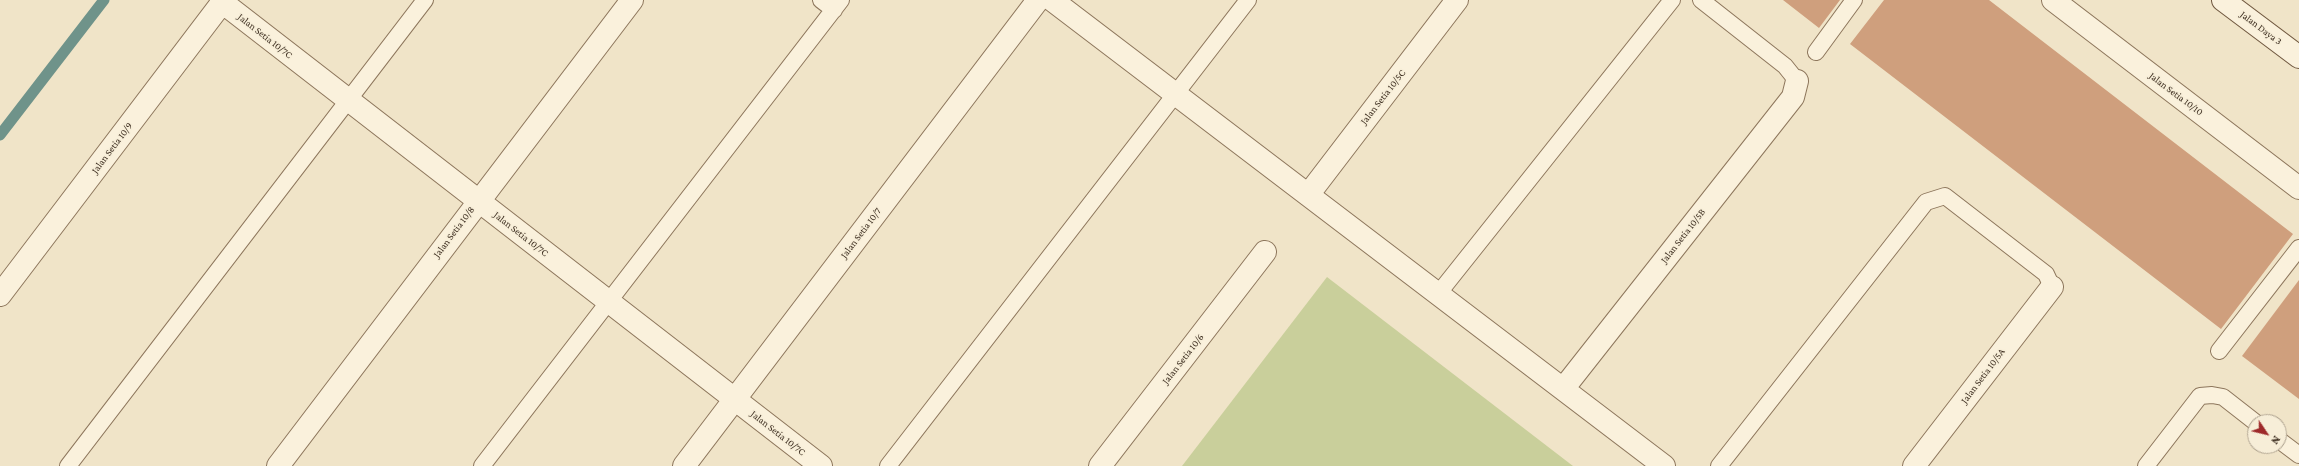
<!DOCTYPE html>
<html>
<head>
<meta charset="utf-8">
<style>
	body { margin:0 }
	#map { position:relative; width:2299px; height:466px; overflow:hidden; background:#f0e4c8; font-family:"Crimson Pro",serif }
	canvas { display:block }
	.north { position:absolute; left:2247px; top:414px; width:40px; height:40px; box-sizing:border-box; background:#f7eed8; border:1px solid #ada18e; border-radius:50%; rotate:125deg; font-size:11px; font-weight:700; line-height:16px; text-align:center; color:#3d2e20 }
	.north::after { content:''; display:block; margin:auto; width:14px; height:18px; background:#9e2a2b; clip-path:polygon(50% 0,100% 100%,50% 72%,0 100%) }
</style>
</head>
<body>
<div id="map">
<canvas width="2299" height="466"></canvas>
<div class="north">N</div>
</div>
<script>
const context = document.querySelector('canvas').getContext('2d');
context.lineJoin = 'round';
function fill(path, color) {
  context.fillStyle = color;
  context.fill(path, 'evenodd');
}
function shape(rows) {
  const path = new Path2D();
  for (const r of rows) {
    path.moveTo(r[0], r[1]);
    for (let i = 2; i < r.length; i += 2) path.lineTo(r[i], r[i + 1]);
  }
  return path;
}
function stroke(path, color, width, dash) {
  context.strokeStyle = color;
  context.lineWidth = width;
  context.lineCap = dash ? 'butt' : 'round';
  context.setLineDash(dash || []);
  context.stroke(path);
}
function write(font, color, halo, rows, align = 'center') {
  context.font = font + ' "Crimson Pro",serif';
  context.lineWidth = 3;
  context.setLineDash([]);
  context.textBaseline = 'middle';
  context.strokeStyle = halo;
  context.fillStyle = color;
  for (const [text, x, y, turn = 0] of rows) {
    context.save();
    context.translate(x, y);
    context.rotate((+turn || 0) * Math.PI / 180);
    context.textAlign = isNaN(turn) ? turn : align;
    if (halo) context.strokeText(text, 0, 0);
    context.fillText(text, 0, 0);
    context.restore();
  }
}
fill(shape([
	[1327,277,1573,466,1182,466]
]), '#c9cf9b');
stroke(shape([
	[0,135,104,0]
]), '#6f938a', 11);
fill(shape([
	[1783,0,1840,0,1819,28],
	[1884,0,1989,0,2293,234,2221,329,1850,44],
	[2299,280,2299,399,2242,356]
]), '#cf9f7d');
const lane = shape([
	[821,0,834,10],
	[1701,0,1785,66,1797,81],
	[1816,52,1854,0],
	[1438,294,1672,0],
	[2219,351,2299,248],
	[2279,440,2299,455],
	[68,466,425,0],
	[482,466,841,0],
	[888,466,1248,0],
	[1719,466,1926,202,1945,196,2046,274,2052,287],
	[2146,466,2200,396,2212,395,2223,397,2255,422]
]);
const street = shape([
	[1052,0,1664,466],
	[2053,0,2299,188],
	[222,2,821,466],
	[1308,195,1457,0],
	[0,295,224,0],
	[1563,389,1793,97,1797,81],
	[278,466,632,0],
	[684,466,1038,0],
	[1100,466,1265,252],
	[1914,466,2052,287]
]);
const secondary = shape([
	[2223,0,2299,57]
]);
stroke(lane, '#8d765c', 18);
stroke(street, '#8d765c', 24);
stroke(secondary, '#6f573f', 24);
stroke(lane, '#faf1dc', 16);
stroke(street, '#faf1dc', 22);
stroke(secondary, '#faf1dc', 22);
write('10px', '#3d2e20', '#f7eed8', [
	["Jalan Daya 3",2261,28,37],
	["Jalan Setia 10/7C",265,36,38],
	["Jalan Setia 10/10",2176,94,37],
	["Jalan Setia 10/5C",1383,97,-52],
	["Jalan Setia 10/9",112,148,-53],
	["Jalan Setia 10/8",454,232,-53],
	["Jalan Setia 10/7",861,233,-53],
	["Jalan Setia 10/7C",521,234,38],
	["Jalan Setia 10/5B",1683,236,-52],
	["Jalan Setia 10/6",1183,359,-52],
	["Jalan Setia 10/5A",1983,376,-53],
	["Jalan Setia 10/7C",778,433,38]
]);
</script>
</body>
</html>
